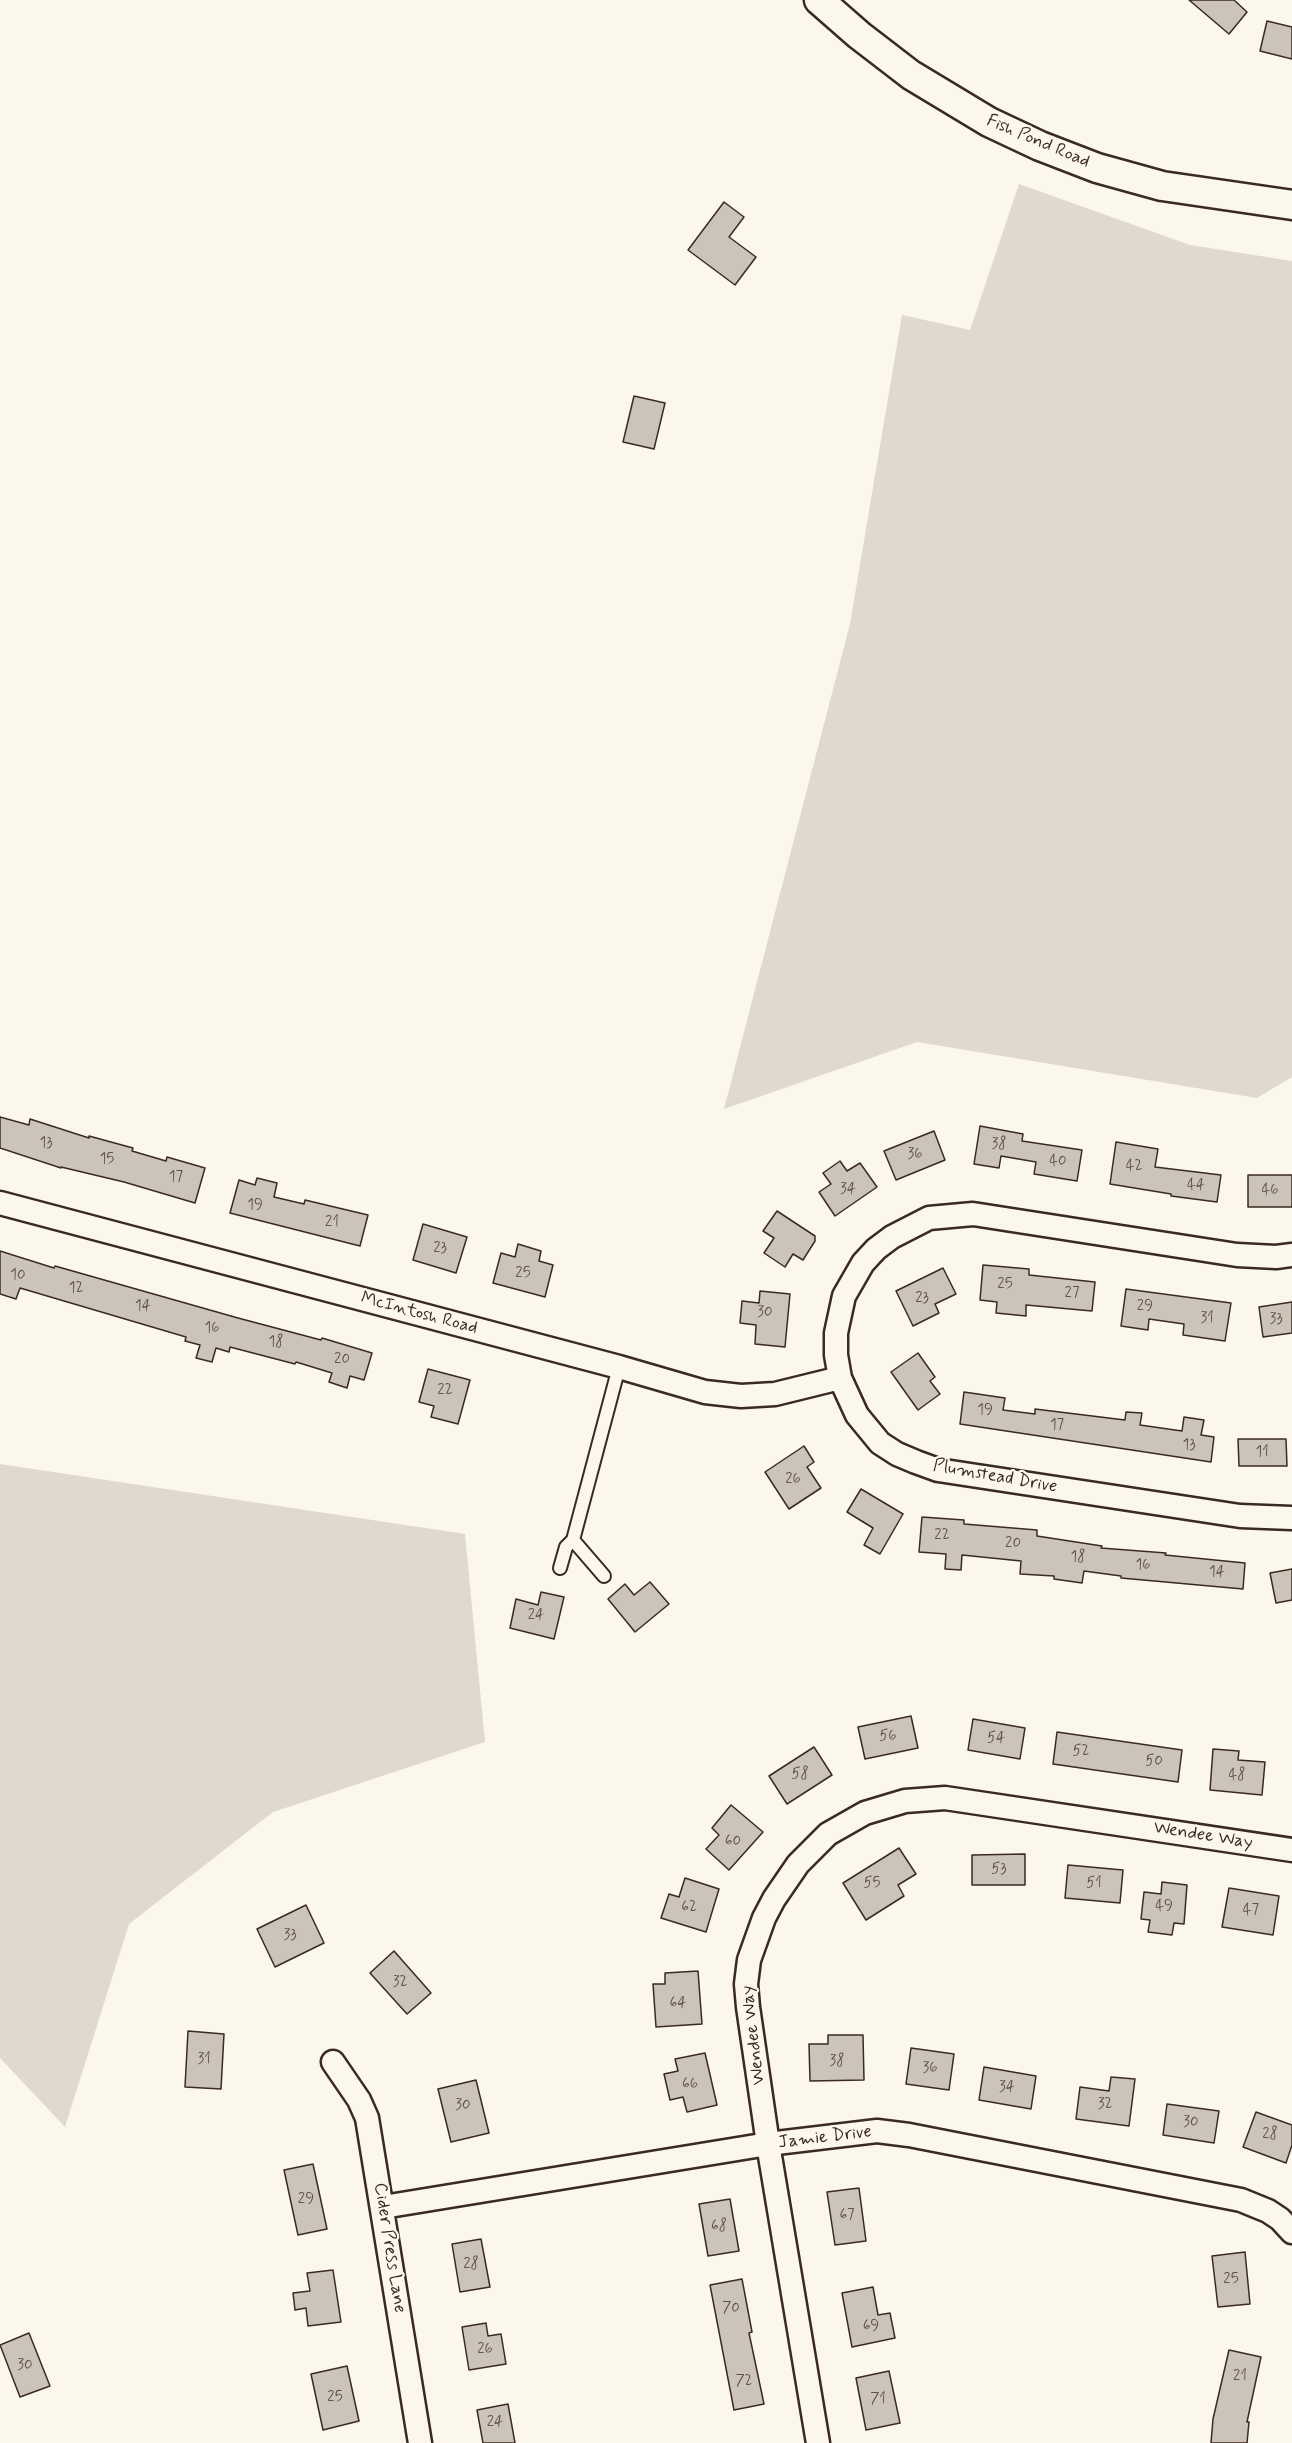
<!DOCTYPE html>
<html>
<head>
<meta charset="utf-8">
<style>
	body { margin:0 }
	canvas { display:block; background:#fbf7ec }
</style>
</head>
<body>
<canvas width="1292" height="2443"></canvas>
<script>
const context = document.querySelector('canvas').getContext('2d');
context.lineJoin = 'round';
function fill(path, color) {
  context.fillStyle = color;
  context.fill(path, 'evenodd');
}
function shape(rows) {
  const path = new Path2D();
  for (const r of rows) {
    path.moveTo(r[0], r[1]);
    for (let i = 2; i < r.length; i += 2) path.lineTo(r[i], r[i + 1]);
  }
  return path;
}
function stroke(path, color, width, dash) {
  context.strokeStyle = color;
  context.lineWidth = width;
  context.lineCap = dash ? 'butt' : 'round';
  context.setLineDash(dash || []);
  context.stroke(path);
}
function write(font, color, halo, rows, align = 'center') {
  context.font = font + ' Mynerve,sans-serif';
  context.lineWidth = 4.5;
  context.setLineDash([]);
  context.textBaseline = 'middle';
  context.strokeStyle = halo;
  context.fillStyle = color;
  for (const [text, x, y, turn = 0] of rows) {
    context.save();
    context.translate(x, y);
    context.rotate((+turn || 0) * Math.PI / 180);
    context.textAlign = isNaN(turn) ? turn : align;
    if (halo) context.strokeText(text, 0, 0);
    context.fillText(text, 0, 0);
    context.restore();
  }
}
fill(shape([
	[1019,184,1190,245,1292,261,1292,1077,1257,1098,917,1042,724,1109,850,624,902,315,970,330],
	[0,1464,465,1534,485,1742,273,1812,129,1924,65,2127,0,2058]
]), '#dfd9ce');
const building = shape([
	[1189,0,1234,0,1247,12,1229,34,1189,0],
	[1267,21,1292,27,1292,59,1260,51,1267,21],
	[724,202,744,217,729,237,756,257,735,285,688,250,724,202],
	[634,396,665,403,654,449,623,442,634,396],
	[0,1117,29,1125,30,1119,89,1138,89,1136,133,1148,132,1151,166,1161,167,1157,205,1168,195,1203,124,1182,61,1167,61,1168,0,1148,0,1117],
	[980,1126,1023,1134,1022,1141,1082,1150,1077,1181,1034,1174,1036,1162,1001,1156,999,1168,974,1164,980,1126],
	[934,1131,945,1160,896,1180,884,1151,934,1131],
	[1116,1142,1158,1149,1155,1167,1221,1175,1217,1202,1171,1196,1171,1194,1110,1184,1116,1142],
	[840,1161,847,1171,860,1163,877,1187,835,1216,819,1192,831,1184,823,1173,840,1161],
	[1248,1175,1292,1175,1292,1207,1248,1207,1248,1175],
	[257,1178,277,1183,274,1197,304,1204,305,1200,368,1215,360,1246,230,1213,239,1180,255,1185,257,1178],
	[777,1211,815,1236,815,1241,803,1260,793,1254,785,1267,764,1253,774,1238,763,1231,777,1211],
	[423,1224,467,1237,456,1273,413,1260,423,1224],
	[518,1244,541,1251,539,1261,553,1265,545,1297,493,1283,501,1253,515,1257,518,1244],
	[0,1251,54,1268,55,1266,238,1318,321,1340,322,1338,372,1353,364,1380,350,1376,347,1388,329,1382,332,1373,296,1362,295,1364,230,1347,229,1352,216,1348,212,1362,196,1358,200,1345,185,1341,186,1337,20,1288,16,1299,0,1294,0,1251],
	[983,1265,1029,1269,1029,1275,1095,1282,1092,1311,1026,1305,1026,1316,996,1313,997,1302,980,1300,983,1265],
	[943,1268,956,1294,935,1304,939,1313,913,1326,896,1291,943,1268],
	[1126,1289,1231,1303,1225,1341,1183,1335,1184,1324,1149,1319,1148,1330,1121,1326,1126,1289],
	[760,1291,790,1294,785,1347,755,1344,756,1325,740,1323,742,1301,759,1303,760,1291],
	[1292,1302,1292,1333,1263,1337,1259,1307,1292,1302],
	[918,1353,935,1377,930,1381,940,1394,918,1410,891,1372,918,1353],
	[428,1369,470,1380,458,1424,431,1417,434,1406,419,1402,428,1369],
	[964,1392,1005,1398,1003,1410,1035,1414,1035,1409,1125,1420,1126,1412,1142,1413,1140,1425,1182,1431,1184,1417,1204,1420,1201,1435,1214,1437,1211,1462,960,1424,964,1392],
	[1238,1439,1286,1439,1287,1466,1239,1466,1238,1439],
	[804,1446,814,1462,807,1467,821,1488,789,1509,765,1472,804,1446],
	[861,1489,903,1514,880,1554,864,1545,873,1528,847,1512,861,1489],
	[922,1517,964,1520,964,1524,1037,1530,1037,1536,1102,1546,1101,1548,1166,1553,1165,1555,1245,1563,1243,1589,1121,1578,1121,1576,1084,1571,1082,1583,1054,1579,1054,1576,1020,1574,1021,1561,962,1555,961,1570,945,1569,946,1554,919,1552,922,1517],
	[1292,1569,1292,1600,1276,1603,1270,1573,1292,1569],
	[650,1582,669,1604,635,1632,608,1599,625,1584,634,1595,650,1582],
	[541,1592,564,1597,554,1639,510,1628,516,1599,538,1605,541,1592],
	[911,1716,918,1748,865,1759,858,1727,911,1716],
	[973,1719,1025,1728,1020,1759,968,1750,973,1719],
	[1057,1732,1182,1750,1178,1782,1053,1764,1057,1732],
	[814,1747,832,1775,787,1804,769,1776,814,1747],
	[1213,1749,1239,1751,1238,1760,1265,1762,1262,1795,1210,1790,1213,1749],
	[731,1805,763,1832,729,1870,706,1849,719,1835,712,1828,731,1805],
	[899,1848,916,1874,898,1885,904,1896,866,1920,843,1883,899,1848],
	[1025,1854,1025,1885,972,1885,972,1855,1025,1854],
	[1068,1865,1123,1870,1120,1903,1065,1898,1068,1865],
	[685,1878,719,1889,706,1932,661,1918,669,1894,679,1897,685,1878],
	[1162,1882,1187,1885,1184,1924,1174,1923,1172,1935,1148,1932,1150,1920,1141,1919,1144,1892,1161,1894,1162,1882],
	[1229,1888,1279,1896,1273,1935,1222,1927,1229,1888],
	[306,1905,324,1943,275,1967,257,1929,306,1905],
	[394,1951,431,1993,407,2014,370,1973,394,1951],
	[698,1971,702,2024,656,2027,653,1984,665,1984,665,1973,698,1971],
	[188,2031,224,2034,221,2089,185,2087,188,2031],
	[828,2035,863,2035,864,2080,810,2081,809,2044,828,2044,828,2035],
	[911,2048,954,2054,949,2090,906,2084,911,2048],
	[705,2053,717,2105,687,2112,683,2097,670,2100,664,2074,678,2071,675,2059,705,2053],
	[984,2067,1036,2076,1031,2109,979,2100,984,2067],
	[1111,2077,1135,2079,1129,2126,1076,2119,1080,2087,1109,2091,1111,2077],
	[476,2080,489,2133,451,2142,438,2089,476,2080],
	[1167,2104,1219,2111,1214,2143,1163,2135,1167,2104],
	[1256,2112,1292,2125,1292,2145,1286,2163,1243,2147,1256,2112],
	[313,2164,327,2229,298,2235,284,2170,313,2164],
	[859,2188,866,2241,835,2245,827,2192,859,2188],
	[730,2199,739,2251,708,2256,699,2204,730,2199],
	[481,2239,490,2287,460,2292,452,2244,481,2239],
	[1245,2252,1250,2304,1218,2307,1212,2256,1245,2252],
	[333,2270,341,2322,308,2326,306,2308,295,2310,293,2293,310,2291,307,2273,333,2270],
	[742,2279,752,2332,749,2333,764,2404,734,2410,710,2285,742,2279],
	[873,2287,878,2315,890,2313,895,2338,852,2347,842,2293,873,2287],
	[486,2323,488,2336,501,2334,506,2364,469,2370,462,2327,486,2323],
	[29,2333,50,2386,20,2397,0,2345,29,2333],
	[1229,2350,1261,2357,1247,2422,1249,2422,1247,2443,1211,2443,1213,2419,1229,2350],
	[347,2366,359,2421,323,2430,311,2374,347,2366],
	[889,2371,900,2423,866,2430,856,2378,889,2371],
	[508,2404,515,2443,483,2443,477,2410,508,2404]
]);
fill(building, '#ccc4b9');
stroke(building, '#3b2a1e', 1.5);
const service = shape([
	[560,1568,566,1547,573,1540],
	[604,1576,573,1540,619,1367]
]);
const minor = shape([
	[0,1203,619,1367,705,1392,741,1396,775,1394,840,1378],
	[1292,1255,1276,1257,1237,1255,973,1214,929,1218,892,1237,876,1249,863,1263,844,1296,836,1333,836,1355,840,1378,857,1415,880,1443,897,1454,916,1462,938,1470,1240,1516,1292,1518],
	[333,2062,359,2100,367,2118,420,2443],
	[383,2207,768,2144,877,2131,909,2135,1241,2200,1268,2211,1280,2219,1292,2232],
	[818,2443,768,2144,748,2007,746,1984,749,1960,764,1918,774,1899,798,1864,828,1834,865,1813,905,1801,945,1798,1292,1850]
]);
const tertiary = shape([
	[819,0,859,35,911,75,989,122,1040,146,1097,168,1162,186,1292,205]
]);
stroke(service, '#3b2a1e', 16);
stroke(minor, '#3b2a1e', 27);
stroke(tertiary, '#3b2a1e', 33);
stroke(service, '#fbf7ec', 12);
stroke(minor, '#fbf7ec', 22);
stroke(tertiary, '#fbf7ec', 28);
write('15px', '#5f5045', null, [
	["13",46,1144],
	["38",999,1145],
	["36",915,1155],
	["15",107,1160],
	["40",1058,1162],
	["42",1134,1167],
	["17",176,1178],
	["44",1196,1186],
	["34",848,1190],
	["46",1270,1191],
	["19",255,1206],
	["21",332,1223],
	["23",440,1249],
	["25",523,1274],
	["10",18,1276],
	["25",1005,1285],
	["12",76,1289],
	["27",1072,1294],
	["23",922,1299],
	["14",143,1307],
	["29",1145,1307],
	["30",765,1313],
	["31",1207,1319],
	["33",1276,1320],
	["16",212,1329],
	["18",276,1343],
	["20",342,1360],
	["22",445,1391],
	["19",985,1411],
	["17",1057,1426],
	["13",1189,1446],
	["11",1262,1453],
	["26",793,1480],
	["22",942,1536],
	["20",1013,1544],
	["18",1078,1558],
	["16",1143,1566],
	["14",1217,1573],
	["24",536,1616],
	["56",888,1737],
	["54",996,1739],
	["52",1081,1752],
	["50",1154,1762],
	["58",800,1775],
	["48",1237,1776],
	["60",733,1842],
	["53",999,1870],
	["55",872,1884],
	["51",1094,1884],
	["49",1164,1907],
	["62",689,1908],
	["47",1251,1911],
	["33",290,1936],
	["32",400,1983],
	["64",678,2004],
	["31",204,2060],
	["38",837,2062],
	["36",930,2069],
	["66",690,2085],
	["34",1007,2088],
	["32",1105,2105],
	["30",463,2106],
	["30",1191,2123],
	["28",1270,2135],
	["29",306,2200],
	["67",847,2216],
	["68",719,2227],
	["28",471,2265],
	["25",1231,2280],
	["70",731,2309],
	["69",871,2327],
	["26",485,2350],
	["30",25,2366],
	["21",1240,2377],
	["72",744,2382],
	["25",335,2398],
	["71",878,2400],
	["24",495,2423]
]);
write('18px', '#3b2a1e', '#fbf7ec', [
	["Fish Pond Road",1038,142,23],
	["McIntosh Road",419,1314,15],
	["Plumstead Drive",995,1477,10],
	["Wendee Way",1203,1836,9],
	["Wendee Way",754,2035,-97],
	["Jamie Drive",825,2138,-7],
	["Cider Press Lane",389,2248,81]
]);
</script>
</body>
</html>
